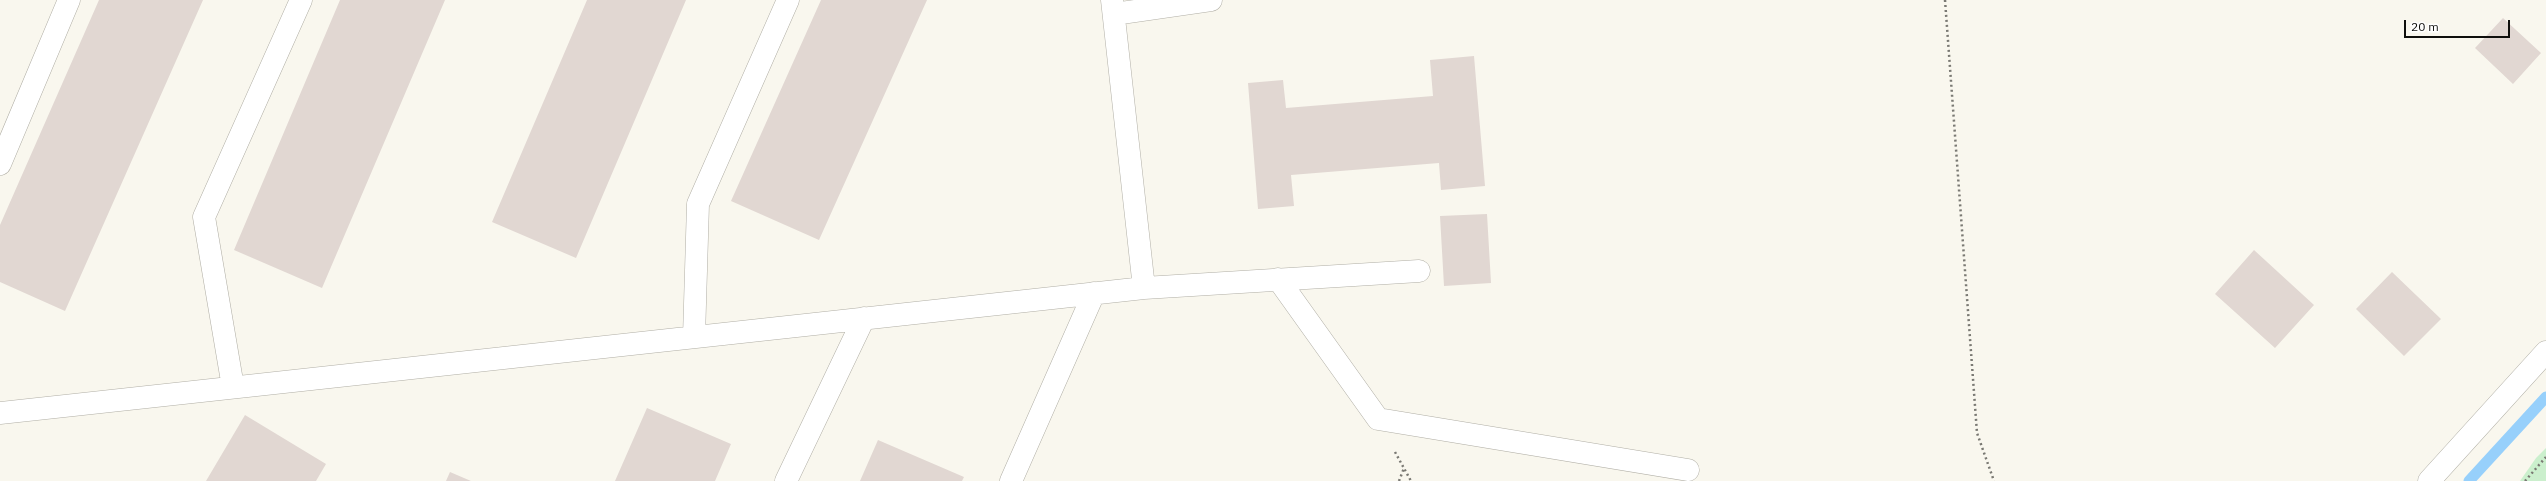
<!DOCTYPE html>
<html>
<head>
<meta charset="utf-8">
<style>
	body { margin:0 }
	#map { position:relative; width:2546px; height:481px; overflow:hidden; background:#f9f7ee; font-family:"IBM Plex Sans",sans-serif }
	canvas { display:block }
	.scale { position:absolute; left:2404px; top:20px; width:106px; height:18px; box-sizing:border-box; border:2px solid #0f0f0c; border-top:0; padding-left:5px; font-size:12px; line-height:14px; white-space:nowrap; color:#0f0f0c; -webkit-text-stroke:3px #fff; paint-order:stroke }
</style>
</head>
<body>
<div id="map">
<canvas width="2546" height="481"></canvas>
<div class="scale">20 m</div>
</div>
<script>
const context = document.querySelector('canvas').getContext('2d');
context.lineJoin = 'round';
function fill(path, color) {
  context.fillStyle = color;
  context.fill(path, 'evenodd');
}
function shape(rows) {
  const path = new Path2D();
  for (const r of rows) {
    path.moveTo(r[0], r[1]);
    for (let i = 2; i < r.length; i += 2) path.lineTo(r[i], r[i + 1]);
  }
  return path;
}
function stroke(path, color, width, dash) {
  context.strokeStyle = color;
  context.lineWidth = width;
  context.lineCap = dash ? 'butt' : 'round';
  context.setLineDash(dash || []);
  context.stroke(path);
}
fill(shape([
	[2546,448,2546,481,2520,481,2536,458]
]), '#cbefcd');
stroke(shape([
	[2469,481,2546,397]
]), '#97d0fb', 11);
fill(shape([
	[99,0,203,0,65,311,0,282,0,225],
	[340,0,445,0,322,288,234,250],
	[587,0,686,0,576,258,492,222],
	[821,0,927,0,819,240,731,201],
	[2503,18,2541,53,2513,84,2475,48],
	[1474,56,1485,186,1441,190,1439,163,1291,175,1294,206,1258,209,1248,83,1283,80,1286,108,1433,96,1430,60],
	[1487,214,1491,283,1444,286,1440,216],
	[2254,250,2314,305,2275,348,2215,294],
	[2392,272,2441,319,2404,356,2356,309],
	[647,408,731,444,715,481,615,481],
	[245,415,326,464,316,481,206,481],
	[878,440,964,477,962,481,860,481],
	[450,472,471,481,446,481]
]), '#e1d7d2');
const minor = shape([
	[1112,0,1144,288,1419,271],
	[1114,14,1211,0],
	[0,164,69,0],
	[1278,279,1378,419,1688,470],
	[694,337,698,204,788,0],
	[233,387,204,217,301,0],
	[0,413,1144,288],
	[786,481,864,318],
	[1011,481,1094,293],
	[2429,481,2546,352]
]);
stroke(minor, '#b0aea5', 23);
stroke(shape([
	[1945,0,1977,433,1994,481],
	[1395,452,1411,481],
	[1399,481,1404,468],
	[2525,481,2546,457]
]), '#7a7973', 2.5, [2, 3]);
stroke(minor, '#fff', 22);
</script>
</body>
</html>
